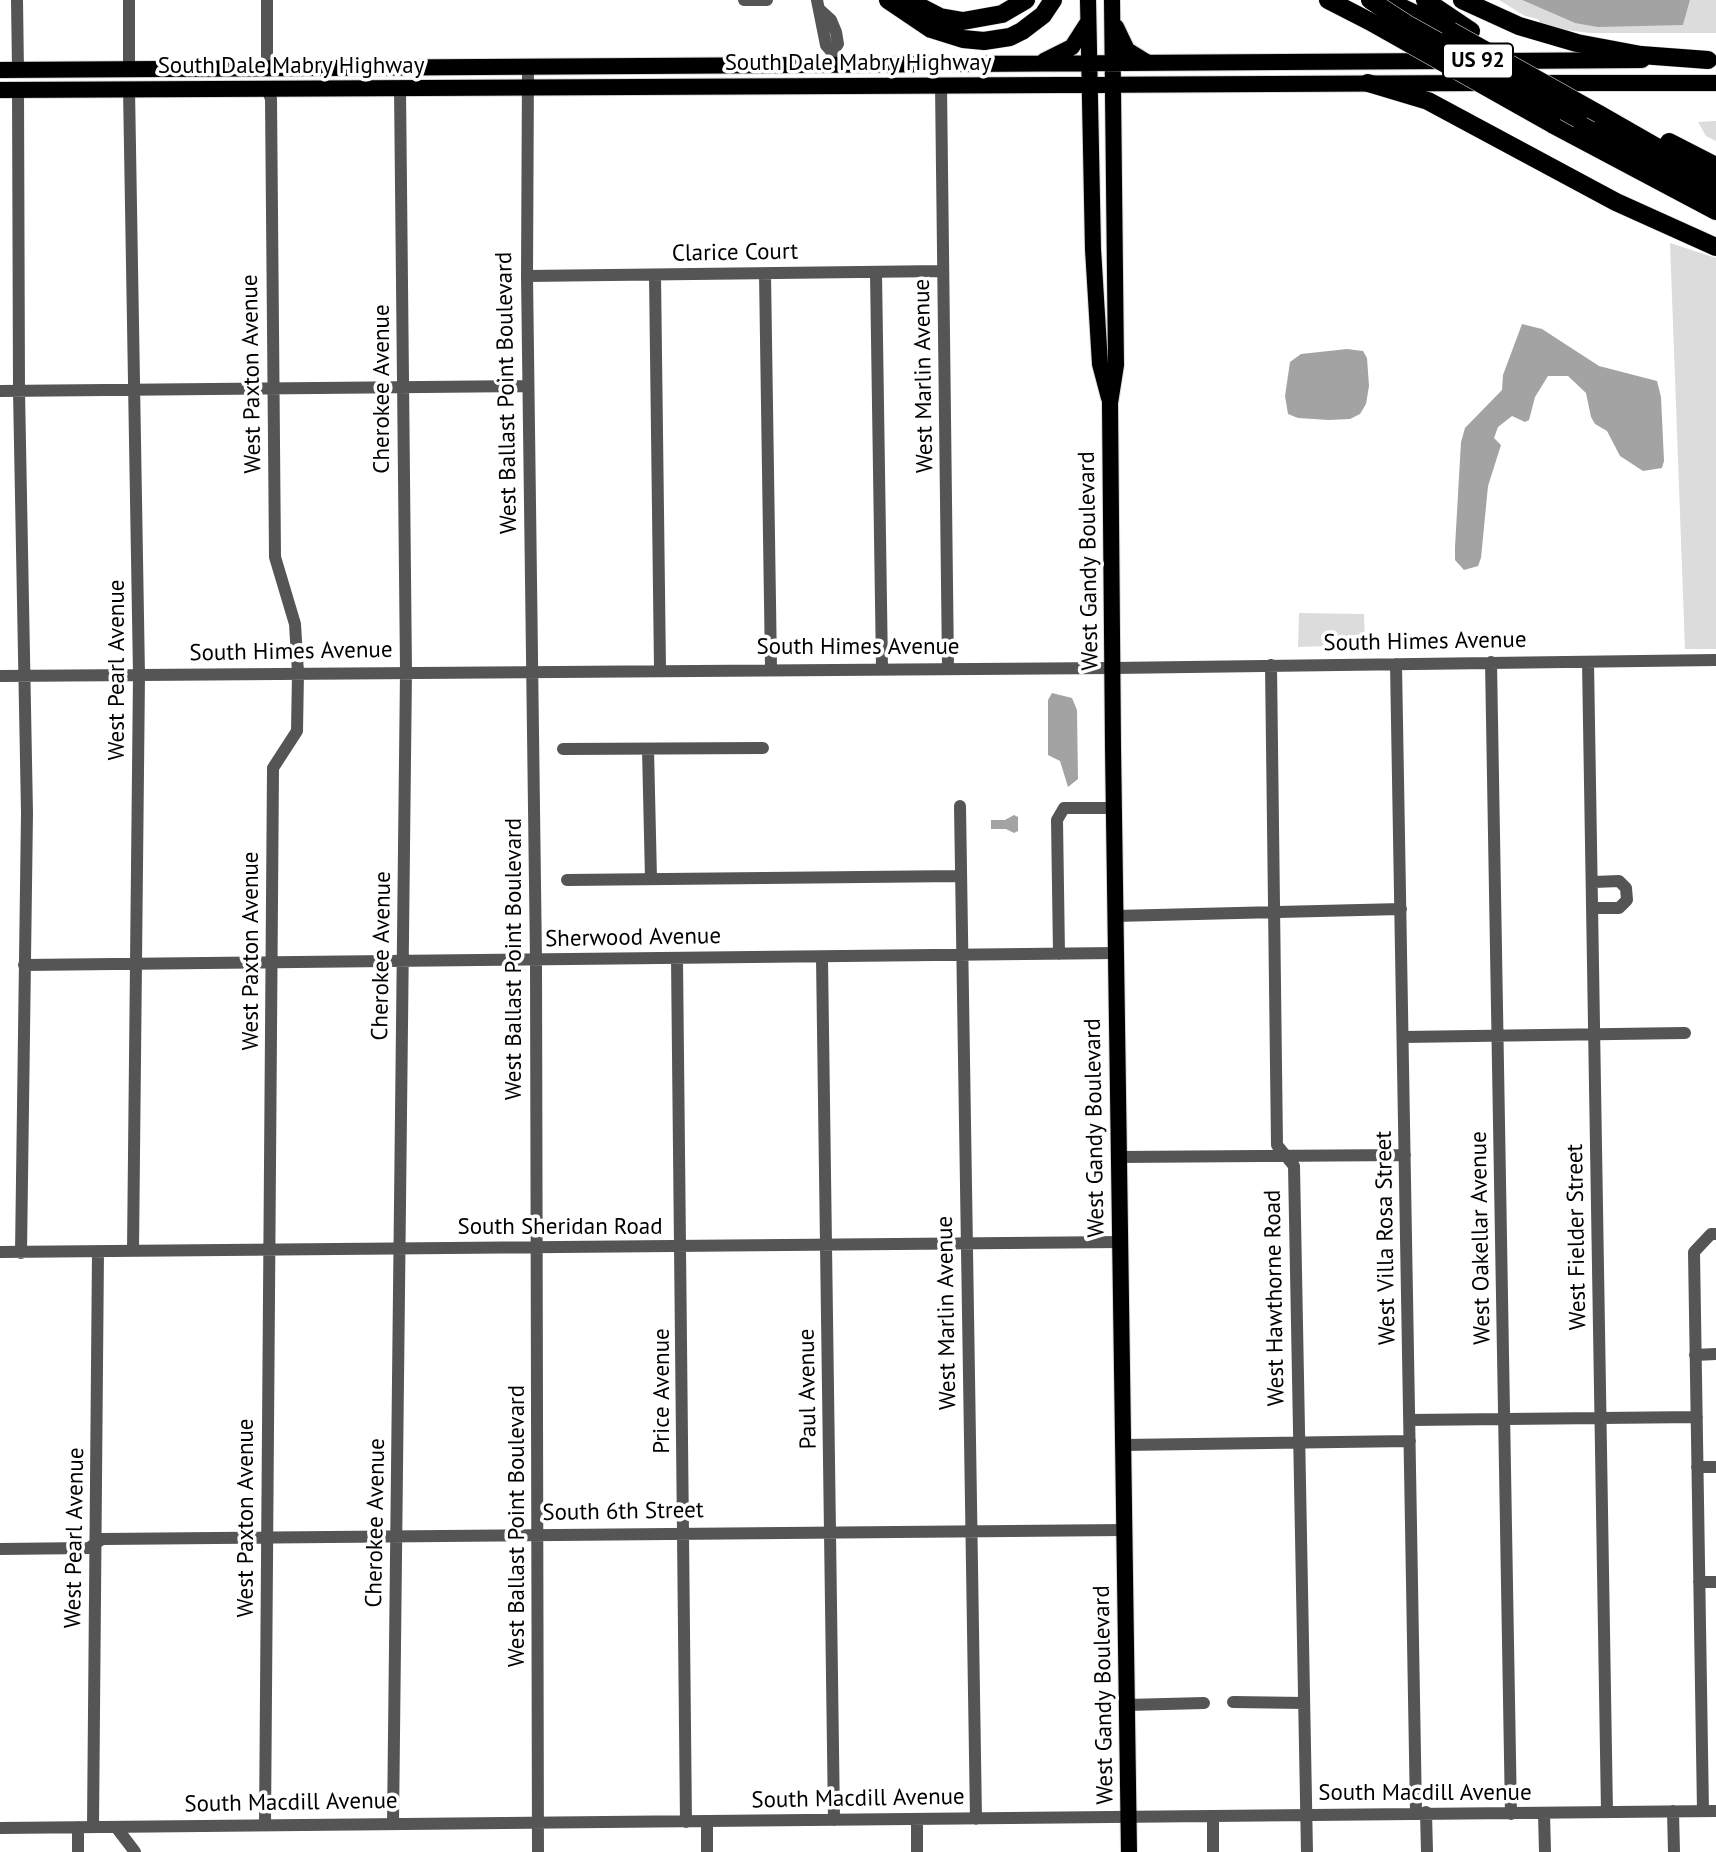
<!DOCTYPE html>
<html>
<head>
<meta charset="utf-8">
<style>
	body { margin:0 }
	canvas { display:block; background:#fff }
</style>
</head>
<body>
<canvas width="1716" height="1852"></canvas>
<script>
const context = document.querySelector('canvas').getContext('2d');
context.lineJoin = 'round';
function fill(path, color) {
  context.fillStyle = color;
  context.fill(path, 'evenodd');
}
function shape(rows) {
  const path = new Path2D();
  for (const r of rows) {
    path.moveTo(r[0], r[1]);
    for (let i = 2; i < r.length; i += 2) path.lineTo(r[i], r[i + 1]);
  }
  return path;
}
function stroke(path, color, width, dash) {
  context.strokeStyle = color;
  context.lineWidth = width;
  context.lineCap = dash ? 'butt' : 'round';
  context.setLineDash(dash || []);
  context.stroke(path);
}
function write(font, color, halo, rows, align = 'center') {
  context.font = font + ' "PT Sans",sans-serif';
  context.lineWidth = 7;
  context.setLineDash([]);
  context.textBaseline = 'middle';
  context.strokeStyle = halo;
  context.fillStyle = color;
  for (const [text, x, y, turn = 0] of rows) {
    context.save();
    context.translate(x, y);
    context.rotate((+turn || 0) * Math.PI / 180);
    context.textAlign = isNaN(turn) ? turn : align;
    if (halo) context.strokeText(text, 0, 0);
    context.fillText(text, 0, 0);
    context.restore();
  }
}
fill(shape([
	[1499,0,1522,0,1575,23,1683,25,1690,0,1716,0,1716,33,1590,33,1543,27,1538,19,1525,16],
	[1716,121,1716,141,1706,136,1698,122],
	[1670,243,1716,258,1716,649,1685,649],
	[1299,613,1364,614,1365,645,1298,647]
]), '#dcdcdc');
fill(shape([
	[1522,0,1690,0,1683,25,1598,27,1575,23],
	[1522,324,1542,329,1599,366,1657,381,1661,397,1664,461,1662,468,1643,471,1620,456,1607,431,1595,424,1591,417,1586,393,1568,376,1548,376,1535,397,1529,420,1525,422,1512,416,1498,427,1494,438,1501,445,1488,486,1481,558,1478,566,1464,570,1455,560,1455,547,1461,442,1465,428,1502,390,1503,375],
	[1347,349,1363,351,1367,358,1369,386,1366,404,1360,414,1350,419,1329,420,1298,418,1288,414,1285,396,1290,362,1301,354],
	[1052,693,1072,698,1077,710,1078,779,1068,787,1060,761,1048,755,1048,700],
	[1014,815,1018,817,1018,831,1014,833,1006,829,991,829,991,820,1005,820]
]), '#a3a3a3');
const major = shape([
	[1088,0,1093,249,1100,364,1109,398],
	[1112,0,1116,365,1110,403,1113,747,1129,1852],
	[1116,27,1127,50,1148,63],
	[1044,61,1072,47,1088,22],
	[1500,61,1642,60],
	[0,70,1443,61],
	[1540,83,1716,83],
	[0,90,1483,83]
]);
const highway = shape([
	[888,0,931,29,963,39,984,41,1010,37,1022,31,1043,15,1053,0],
	[907,0,940,17,963,21,1002,14,1026,0],
	[1328,0,1369,21],
	[1386,0,1451,31],
	[1425,0,1471,31],
	[1462,0,1519,26,1577,43,1641,55,1708,60],
	[1368,83,1428,101,1616,202,1716,247],
	[1599,114,1716,181],
	[1578,119,1716,196],
	[1552,124,1716,211],
	[1669,142,1716,166]
]);
stroke(major, '#dbdbdb', 18);
stroke(highway, '#dbdbdb', 19);
stroke(shape([
	[17,0,18,70],
	[129,0,129,69],
	[267,0,267,69],
	[744,0,767,0],
	[817,0,826,45,832,52],
	[820,10,831,20,836,32,838,44,832,52,832,64],
	[528,67,527,276,536,960,538,1852],
	[941,85,948,667],
	[129,89,139,675,133,1250],
	[18,90,19,391,27,813,21,1253],
	[876,273,882,668],
	[765,274,771,668],
	[655,275,660,669],
	[527,276,943,271],
	[0,391,528,386],
	[1491,662,1511,1814],
	[1588,662,1607,1812],
	[1396,664,1416,1812],
	[1271,665,1277,1145,1294,1166,1307,1852],
	[0,676,1113,668,1716,660],
	[563,749,763,748],
	[648,749,651,879],
	[960,806,976,1819],
	[567,880,961,876],
	[1594,882,1619,881,1626,888,1627,900,1619,908,1594,908],
	[1115,916,1401,909],
	[1059,954,1057,820,1064,808,1114,808],
	[822,958,834,1820],
	[677,959,686,1822],
	[24,965,1116,953],
	[1403,1037,1685,1033],
	[1118,1157,1405,1155],
	[0,1252,1120,1242],
	[1695,1355,1716,1354],
	[1410,1420,1697,1417],
	[1123,1445,1410,1441],
	[1697,1467,1716,1467],
	[0,1549,89,1548,102,1539,1124,1530],
	[1699,1582,1716,1582],
	[1233,1702,1304,1703],
	[1127,1705,1204,1703],
	[1673,1811,1674,1852],
	[1703,1811,1694,1252,1711,1234,1716,1234],
	[1426,1812,1427,1852],
	[1544,1813,1545,1852],
	[1213,1816,1213,1852],
	[917,1819,917,1852],
	[393,1823,406,671,400,89],
	[707,1823,707,1852],
	[265,1825,273,768,297,731,298,673,295,624,275,557,271,99,267,89],
	[93,1826,98,1251],
	[78,1827,78,1852],
	[116,1827,135,1852],
	[0,1828,1716,1811]
]), '#555', 12);
stroke(major, '#000', 16);
stroke(highway, '#000', 18);
const highwayBridge = shape([
	[1370,0,1407,24,1578,119],
	[1369,21,1552,124],
	[1451,31,1599,114]
]);
stroke(highwayBridge, '#dbdbdb', 19, []);
stroke(highwayBridge, '#000', 18);
for (const [x, y, w] of [
	[1478,61,70]
]) {
  const box = new Path2D();
  box.roundRect(x - w / 2, y - 17.5, w, 35, 5);
  context.fillStyle = '#fff';
  context.fill(box);
  stroke(box, '#000', 2);
}
write('bold 21px', '#000', null, [
	["US 92",1478,61]
]);
write('23px', '#000', '#fff', [
	["South Dale Mabry Highway",858,63],
	["South Dale Mabry Highway",291,66],
	["Clarice Court",735,253,-1],
	["West Paxton Avenue",252,374,-91],
	["West Marlin Avenue",924,376,-91],
	["Cherokee Avenue",382,389,-90],
	["West Ballast Point Boulevard",507,393,-91],
	["West Gandy Boulevard",1089,561,-91],
	["South Himes Avenue",1425,642,-1],
	["South Himes Avenue",858,647],
	["South Himes Avenue",291,652,-1],
	["West Pearl Avenue",117,670,-90],
	["Sherwood Avenue",633,938,-1],
	["West Paxton Avenue",251,951,-90],
	["Cherokee Avenue",382,956,-89],
	["West Ballast Point Boulevard",514,959,-90],
	["West Gandy Boulevard",1095,1128,-91],
	["South Sheridan Road",560,1227],
	["West Fielder Street",1577,1237,-91],
	["West Villa Rosa Street",1386,1238,-91],
	["West Oakellar Avenue",1481,1238,-91],
	["West Hawthorne Road",1275,1298,-91],
	["West Marlin Avenue",947,1313,-91],
	["Paul Avenue",808,1389,-91],
	["Price Avenue",662,1391,-90],
	["South 6th Street",623,1512,-1],
	["West Paxton Avenue",246,1518,-90],
	["Cherokee Avenue",376,1523,-89],
	["West Ballast Point Boulevard",517,1526,-90],
	["West Pearl Avenue",75,1538,-89],
	["West Gandy Boulevard",1104,1695,-91],
	["South Macdill Avenue",1425,1793],
	["South Macdill Avenue",858,1799,-1],
	["South Macdill Avenue",291,1803,-1]
]);
</script>
</body>
</html>
